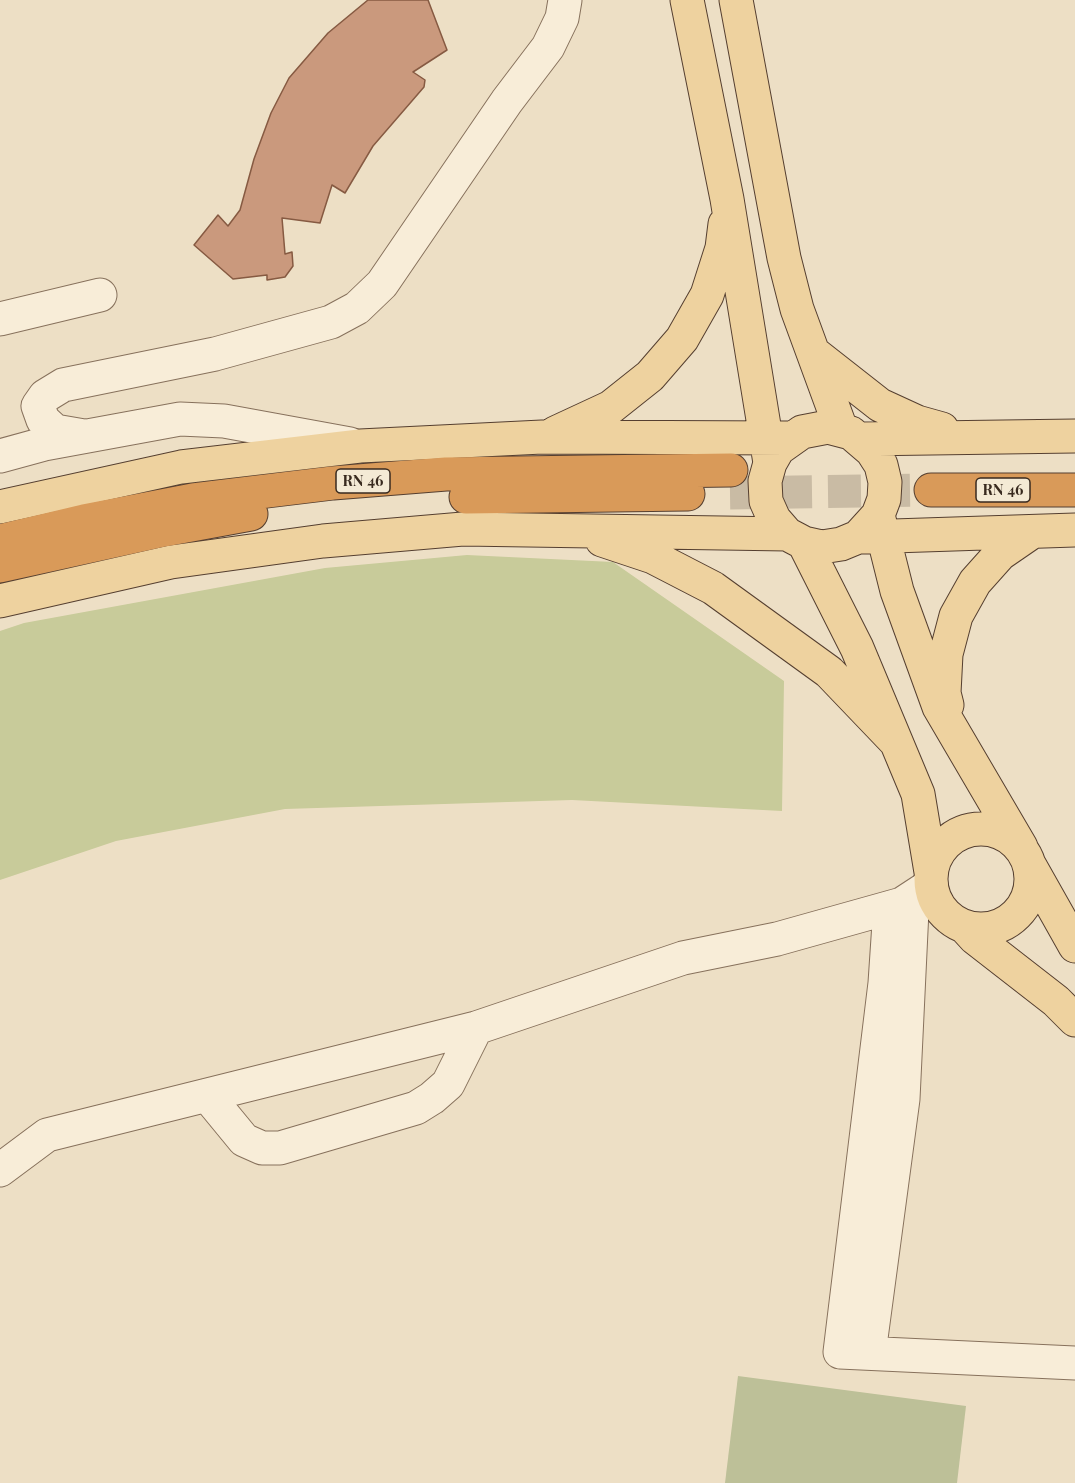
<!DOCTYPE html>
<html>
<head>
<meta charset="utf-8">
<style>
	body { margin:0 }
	canvas { display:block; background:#eddfc5 }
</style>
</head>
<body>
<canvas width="1075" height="1483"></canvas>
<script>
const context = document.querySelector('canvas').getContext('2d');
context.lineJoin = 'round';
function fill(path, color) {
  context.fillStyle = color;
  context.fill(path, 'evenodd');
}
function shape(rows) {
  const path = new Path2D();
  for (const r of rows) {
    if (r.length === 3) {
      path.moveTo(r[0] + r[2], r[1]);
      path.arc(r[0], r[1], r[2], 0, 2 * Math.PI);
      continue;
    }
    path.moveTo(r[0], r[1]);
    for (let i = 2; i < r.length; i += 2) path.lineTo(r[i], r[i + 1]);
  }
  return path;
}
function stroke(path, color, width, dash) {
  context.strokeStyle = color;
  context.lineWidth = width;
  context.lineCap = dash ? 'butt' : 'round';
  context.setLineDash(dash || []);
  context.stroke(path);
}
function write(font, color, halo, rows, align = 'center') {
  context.font = font + ' "Playfair Display",serif';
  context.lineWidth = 4.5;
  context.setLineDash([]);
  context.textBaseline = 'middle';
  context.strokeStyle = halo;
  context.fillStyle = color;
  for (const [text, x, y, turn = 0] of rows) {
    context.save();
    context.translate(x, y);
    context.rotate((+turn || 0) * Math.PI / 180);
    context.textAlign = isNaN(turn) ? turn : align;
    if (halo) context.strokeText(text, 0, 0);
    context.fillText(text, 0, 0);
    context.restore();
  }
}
fill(shape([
	[467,555,613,562,784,681,782,811,572,800,285,809,116,841,0,880,0,631,24,623,325,568]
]), '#c8cb9a');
fill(shape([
	[738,1376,966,1406,957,1483,725,1483]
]), '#bdc098');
const building = shape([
	[428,0,447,50,413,72,425,80,424,87,373,146,345,193,332,185,320,223,282,218,285,254,292,252,293,266,285,277,267,280,267,275,233,279,194,245,218,215,228,226,240,210,254,159,271,113,289,78,328,33,368,0,428,0]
]);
fill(building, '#ca997d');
stroke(building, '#865a42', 1.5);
stroke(shape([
	[730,493,931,490]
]), '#c9bba4', 33, [33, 16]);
const minor = shape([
	[0,319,100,295],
	[84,436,55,431,43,420,38,406,45,396,63,385,215,354,331,322,357,308,382,284,507,101,548,47,562,18,565,0],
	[0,456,44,444,180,419,224,421,350,444],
	[890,908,885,983,840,1352,1075,1363],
	[207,1095,244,1140,262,1148,280,1148,416,1108,432,1098,448,1084,476,1028],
	[0,1170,47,1135,476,1028,683,958,777,939,902,904,931,885],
	[869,1353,903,1099,912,910]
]);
const major = shape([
	[687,0,727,199,766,438,770,463,765,481,766,501,774,519,787,534,804,543,822,547,841,544,858,537,878,515,884,499,885,482,881,465,872,451,851,433,828,427,802,432,778,449,770,463],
	[736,0,784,258,797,309,841,429],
	[815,354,880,405,917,422,942,429],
	[555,433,611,407,650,376,682,339,707,295,722,248,725,224],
	[860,439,1075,436],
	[0,507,181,467,360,446,542,437,788,438],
	[878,515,897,591,939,707,1021,847],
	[863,537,1075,530],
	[602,540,653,557,713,588,829,672,896,742],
	[804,543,857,648,918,794,931,872],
	[0,601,171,562,323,541,463,529,787,534],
	[947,705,944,693,946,654,956,616,975,582,1000,554,1032,532],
	[981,879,50],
	[1030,866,1075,946],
	[964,926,975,938,1056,1001,1075,1020]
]);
const highway = shape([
	[931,490,1075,490],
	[466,497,688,494],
	[0,541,84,521,193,500,333,483,446,474,731,470],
	[0,566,164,530,251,514]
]);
stroke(minor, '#87715c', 35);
stroke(major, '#553f30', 35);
stroke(highway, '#553f30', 35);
stroke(minor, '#f8edd8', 33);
stroke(major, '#eed29f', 33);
stroke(highway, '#d99a59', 33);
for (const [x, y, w] of [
	[363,481,54],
	[1003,490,54]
]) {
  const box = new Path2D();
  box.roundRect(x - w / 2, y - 12, w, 24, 4.5);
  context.fillStyle = '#f4ead5';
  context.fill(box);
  stroke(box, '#382a1f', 1.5);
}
write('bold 15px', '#382a1f', null, [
	["RN 46",363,481],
	["RN 46",1003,490]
]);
</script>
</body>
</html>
